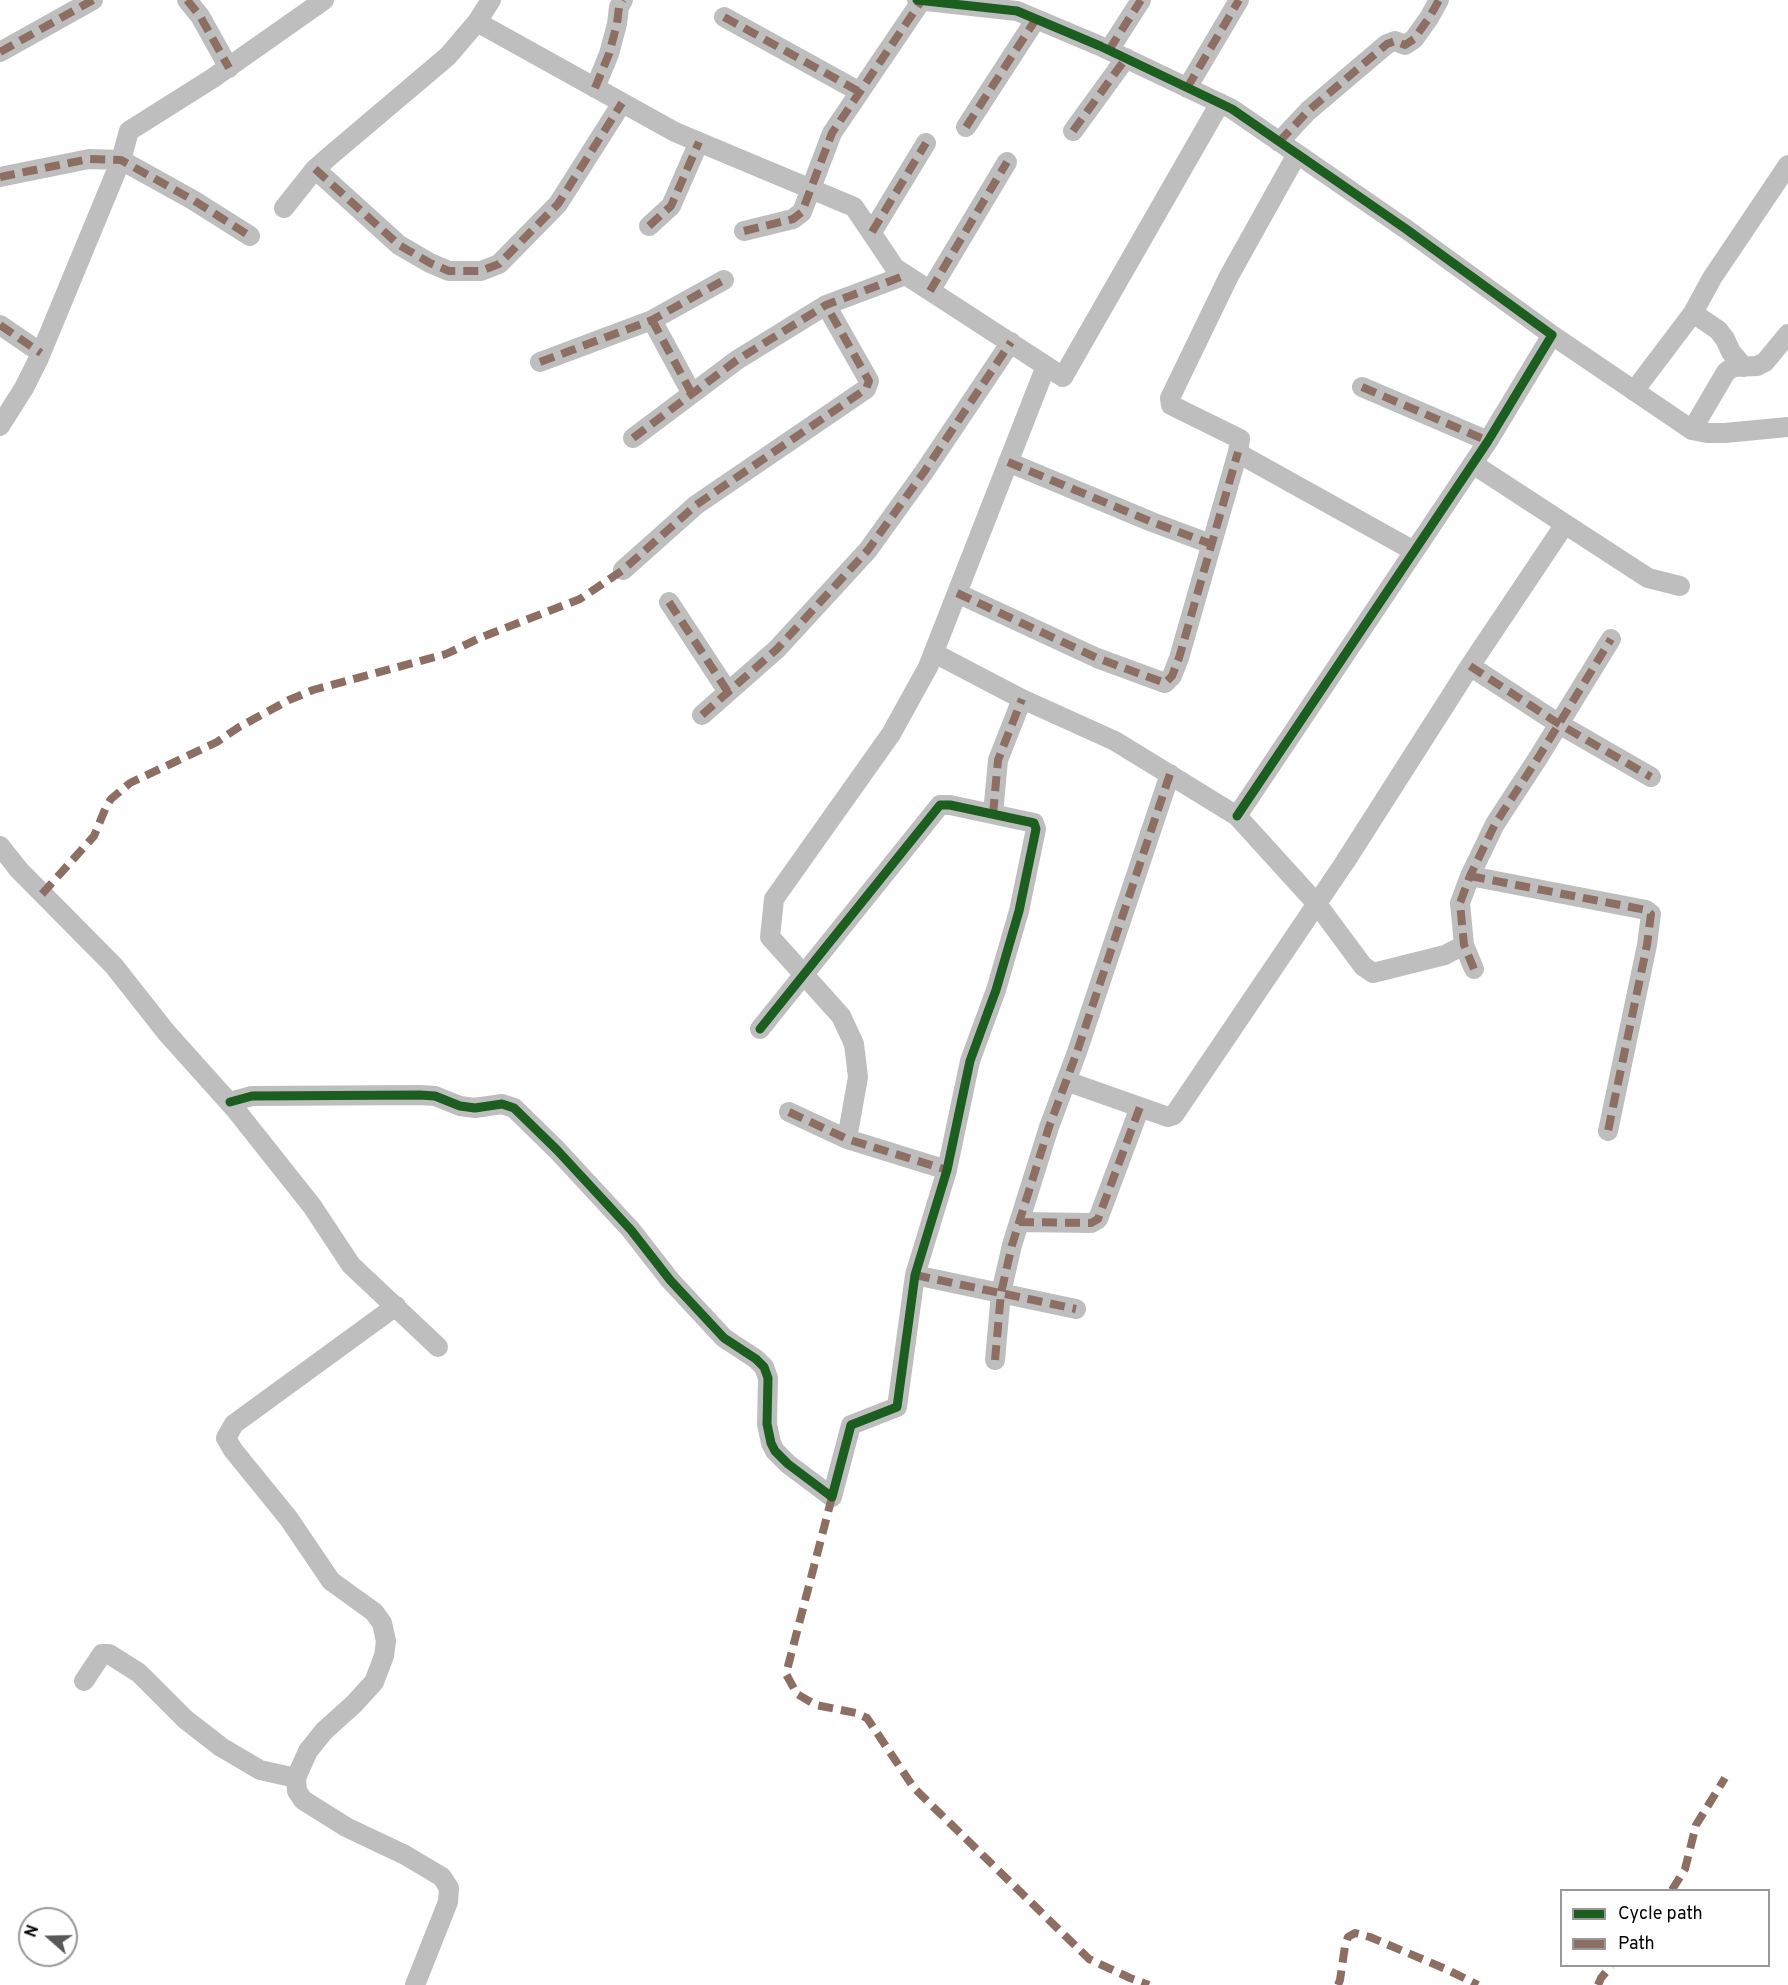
<!DOCTYPE html>
<html>
<head>
<meta charset="utf-8">
<style>
	body { margin:0 }
	#map { position:relative; width:1788px; height:1985px; overflow:hidden; background:#fff; font-family:Overpass,sans-serif }
	canvas { display:block }
	.legend { position:absolute; left:1560px; top:1889px; width:210px; height:78px; box-sizing:border-box; background:#fff; border:2px solid #999; margin:0; padding:8px 10px; list-style:none; font-size:18px; color:#000 }
	.legend li { display:flex; align-items:center; gap:12px; height:30px }
	.legend b { width:30px; border:2px solid #999 }
	.north { position:absolute; left:18px; top:1907px; width:60px; height:60px; box-sizing:border-box; background:#fff; border:2px solid #999; border-radius:50%; rotate:290deg; font-size:16px; font-weight:700; line-height:24px; text-align:center; color:#000 }
	.north::after { content:''; display:block; margin:auto; width:21px; height:27px; background:#595959; clip-path:polygon(50% 0,100% 100%,50% 72%,0 100%) }
</style>
</head>
<body>
<div id="map">
<canvas width="1788" height="1985"></canvas>
<ul class="legend">
<li><b style="height:8px;background:#1b5e20"></b>Cycle path</li>
<li><b style="height:8px;background:#8d6e63"></b>Path</li>
</ul>
<div class="north">N</div>
</div>
<script>
const context = document.querySelector('canvas').getContext('2d');
context.lineJoin = 'round';
function shape(rows) {
  const path = new Path2D();
  for (const r of rows) {
    path.moveTo(r[0], r[1]);
    for (let i = 2; i < r.length; i += 2) path.lineTo(r[i], r[i + 1]);
  }
  return path;
}
function stroke(path, color, width, dash) {
  context.strokeStyle = color;
  context.lineWidth = width;
  context.lineCap = dash ? 'butt' : 'round';
  context.setLineDash(dash || []);
  context.stroke(path);
}
stroke(shape([
	[187,0,200,16,229,68],
	[917,0,1017,11,1100,46,1232,109,1406,229,1552,335,1488,441,1237,816],
	[724,17,860,92],
	[477,22,675,132,854,207,895,268,1063,377,1220,103],
	[1109,50,1141,0],
	[0,52,93,0],
	[595,88,609,54,617,24,619,7,623,0],
	[1187,88,1239,0],
	[966,127,1036,19],
	[1073,131,1126,58],
	[1279,142,1308,111,1387,44,1395,41,1405,45,1414,39,1429,18,1439,0],
	[1297,154,1229,276,1170,398,1171,405,1240,439,1238,452,1245,457,1414,551],
	[315,169,399,245,430,263,449,271,481,271,499,264,558,204,622,103],
	[0,177,89,159,121,160,193,200,250,236],
	[284,208,315,169,331,155,448,56,477,22,491,0],
	[649,226,671,206,699,142],
	[744,231,793,219,802,212,832,133,922,0],
	[872,232,926,143],
	[930,291,1007,162],
	[1693,313,1718,330,1725,339,1731,352,1744,367],
	[652,320,692,394],
	[0,325,41,353],
	[1552,335,1692,430,1707,433,1725,433,1788,427],
	[540,362,652,320,724,280],
	[1362,387,1488,441],
	[1634,391,1693,313,1712,278,1788,165],
	[0,426,24,388,39,358,121,160,129,131,213,78,324,0],
	[1692,430,1726,372,1733,367,1757,366,1765,362,1788,334],
	[633,438,737,360,826,305,906,275],
	[1008,462,1152,522,1211,544],
	[1473,464,1565,524],
	[623,570,696,505,866,389,869,381,826,305],
	[957,593,1097,658,1165,683,1172,676,1179,658,1238,452],
	[669,602,728,692],
	[934,653,1022,699,1115,741,1237,816,1317,904,1363,966,1373,973,1445,955,1464,945],
	[1470,666,1559,724,1651,777],
	[702,715,777,649,868,550,924,472,1011,342],
	[993,814,998,760,1022,699],
	[0,846,19,870,114,966,166,1032,235,1109,312,1206,351,1265,438,1347],
	[1470,876,1646,910,1651,914,1647,945,1608,1131],
	[1474,969,1464,945,1460,903,1470,876,1495,824,1538,758,1611,639],
	[1066,1081,1168,1117,1174,1115,1345,862,1470,666,1565,524,1648,578,1680,586],
	[230,1102,252,1096,420,1095,435,1096,460,1106,475,1108,502,1104,514,1108,557,1150,631,1230,670,1280,724,1338,756,1359,764,1367,768,1378,767,1424,771,1443,775,1451,788,1464,832,1497,851,1425,897,1407,915,1275,947,1170,970,1061,996,990,1019,911,1036,829,1034,823,950,805,940,805,760,1029],
	[789,1112,847,1139,947,1170],
	[847,1139,858,1077,854,1044,841,1016,770,937,774,899,891,734,928,667,1046,366],
	[1019,1222,1091,1223,1098,1219,1140,1107],
	[915,1275,1076,1309],
	[396,1306,234,1424,226,1438,233,1450,289,1519,331,1581,374,1612,382,1623,386,1641,384,1656,374,1682,354,1704,324,1731,308,1751,296,1778,297,1791,303,1800,346,1827,405,1855,442,1877,449,1888,448,1902,415,1985],
	[995,1360,1001,1293,1012,1245,1049,1127,1077,1052,1170,774],
	[84,1681,102,1654,109,1654,139,1673,185,1719,221,1747,260,1770,296,1778]
]), '#bebebe', 20);
stroke(shape([
	[187,0,200,16,229,68],
	[724,17,860,92],
	[1109,50,1141,0],
	[0,52,93,0],
	[595,88,609,54,617,24,619,7,623,0],
	[1187,88,1239,0],
	[966,127,1036,19],
	[1073,131,1126,58],
	[1279,142,1308,111,1387,44,1395,41,1405,45,1414,39,1429,18,1439,0],
	[315,169,399,245,430,263,449,271,481,271,499,264,558,204,622,103],
	[0,177,89,159,121,160,193,200,250,236],
	[649,226,671,206,699,142],
	[744,231,793,219,802,212,832,133,922,0],
	[872,232,926,143],
	[930,291,1007,162],
	[652,320,692,394],
	[0,325,41,353],
	[540,362,652,320,724,280],
	[1362,387,1488,441],
	[633,438,737,360,826,305,906,275],
	[1008,462,1152,522,1211,544],
	[957,593,1097,658,1165,683,1172,676,1179,658,1238,452],
	[669,602,728,692],
	[1470,666,1559,724,1651,777],
	[702,715,777,649,868,550,924,472,1011,342],
	[993,814,998,760,1022,699],
	[1470,876,1646,910,1651,914,1647,945,1608,1131],
	[42,894,94,836,106,807,111,799,130,783,217,742,239,727,289,700,313,690,446,654,482,637,580,599,623,570,696,505,866,389,869,381,826,305],
	[1474,969,1464,945,1460,903,1470,876,1495,824,1538,758,1611,639],
	[789,1112,847,1139,947,1170],
	[1019,1222,1091,1223,1098,1219,1140,1107],
	[915,1275,1076,1309],
	[995,1360,1001,1293,1012,1245,1049,1127,1077,1052,1170,774],
	[832,1497,786,1674,797,1694,816,1705,856,1713,867,1718,914,1788,1089,1959,1130,1978,1149,1985],
	[1672,1890,1685,1869,1696,1825,1725,1778],
	[1338,1985,1340,1980,1345,1946,1348,1937,1355,1933,1370,1937,1448,1970,1478,1985],
	[1598,1985,1601,1978,1611,1966]
]), '#8d6e63', 8, [15, 8]);
stroke(shape([
	[917,0,1017,11,1100,46,1232,109,1406,229,1552,335,1488,441,1237,816],
	[230,1102,252,1096,420,1095,435,1096,460,1106,475,1108,502,1104,514,1108,557,1150,631,1230,670,1280,724,1338,756,1359,764,1367,768,1378,767,1424,771,1443,775,1451,788,1464,832,1497,851,1425,897,1407,915,1275,947,1170,970,1061,996,990,1019,911,1036,829,1034,823,950,805,940,805,760,1029]
]), '#1b5e20', 9);
</script>
</body>
</html>
